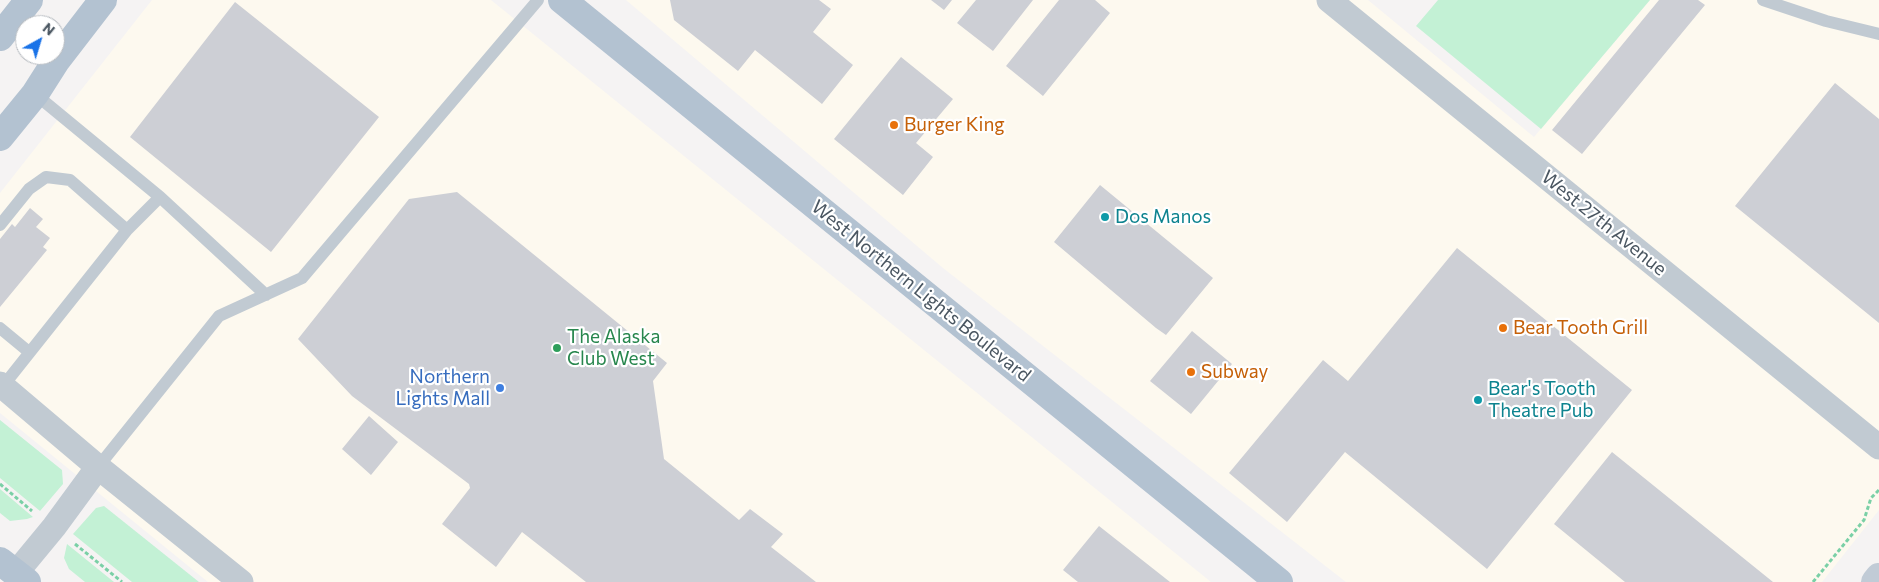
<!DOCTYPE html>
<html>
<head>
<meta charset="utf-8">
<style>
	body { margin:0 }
	#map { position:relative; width:1879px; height:582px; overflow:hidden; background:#f5f3f3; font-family:Commissioner,sans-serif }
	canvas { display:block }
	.north { position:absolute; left:15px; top:15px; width:50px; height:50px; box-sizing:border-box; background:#fff; border:1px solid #b7bbc0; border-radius:50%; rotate:39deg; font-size:14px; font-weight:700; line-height:20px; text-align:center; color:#4a5661 }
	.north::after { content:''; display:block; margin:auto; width:18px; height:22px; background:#1a73e8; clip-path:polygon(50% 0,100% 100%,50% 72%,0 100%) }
</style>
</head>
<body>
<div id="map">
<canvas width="1879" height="582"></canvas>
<div class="north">N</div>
</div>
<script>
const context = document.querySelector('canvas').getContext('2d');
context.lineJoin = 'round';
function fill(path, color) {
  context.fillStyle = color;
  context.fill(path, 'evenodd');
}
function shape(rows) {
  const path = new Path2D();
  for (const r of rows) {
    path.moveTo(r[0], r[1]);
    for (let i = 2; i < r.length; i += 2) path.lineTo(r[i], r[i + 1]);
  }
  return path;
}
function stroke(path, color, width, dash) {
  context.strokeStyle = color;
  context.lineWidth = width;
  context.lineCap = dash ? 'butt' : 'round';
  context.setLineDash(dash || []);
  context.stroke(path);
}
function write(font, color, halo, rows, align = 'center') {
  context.font = font + ' Commissioner,sans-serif';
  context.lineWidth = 4.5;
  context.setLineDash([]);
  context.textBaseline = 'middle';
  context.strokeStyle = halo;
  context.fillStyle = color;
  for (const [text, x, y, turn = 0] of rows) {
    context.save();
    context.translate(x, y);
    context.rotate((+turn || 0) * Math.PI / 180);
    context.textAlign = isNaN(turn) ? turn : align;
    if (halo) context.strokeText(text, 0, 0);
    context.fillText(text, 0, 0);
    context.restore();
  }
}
fill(shape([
	[152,0,491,0,1211,582,208,582,0,413,0,193],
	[626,0,1368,0,1534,137,1650,0,1879,0,1879,510,1822,582,1346,582,943,268]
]), '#fdf9ef');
fill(shape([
	[1438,0,1650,0,1541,129,1416,26],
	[0,420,62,470,63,484,40,511,0,478],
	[0,489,33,517,27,519,10,521,0,513],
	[104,506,199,582,132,582,73,534,96,508],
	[67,544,114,582,85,582,69,569,64,558]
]), '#c3f1d5');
fill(shape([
	[670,0,819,0,831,9,813,32,853,65,822,104,755,50,738,71,674,20],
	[931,0,952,0,944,10],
	[976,0,1033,0,993,51,957,23],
	[1059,0,1095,0,1110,13,1043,96,1006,66],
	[1659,0,1698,0,1705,5,1582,154,1552,130],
	[235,2,379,117,271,252,130,137],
	[901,57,953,99,916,143,933,157,903,195,834,139],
	[1835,83,1879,119,1879,323,1735,206],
	[1100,185,1213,278,1166,335,1156,328,1054,242],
	[457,192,667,363,653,381,664,459,739,520,750,509,783,534,771,547,816,582,586,582,522,532,496,567,442,524,470,488,469,484,352,396,298,339,409,199],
	[30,208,43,219,36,227,50,238,43,247,47,250,0,307,0,239,12,224,15,227],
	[1457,248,1632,390,1487,569,1345,452,1287,522,1229,473,1323,360,1348,381],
	[1192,331,1232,364,1191,414,1150,381],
	[369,416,398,442,371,475,342,449],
	[1612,452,1773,582,1625,582,1554,524],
	[1099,526,1170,582,1078,582,1063,570]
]), '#cdcfd5');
stroke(shape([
	[0,484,32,511],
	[75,544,122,582],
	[1813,582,1864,520,1871,498,1879,490]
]), '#7ad0a6', 3, [4, 2.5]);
stroke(shape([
	[1763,0,1826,21,1879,34],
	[35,94,160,197,266,295],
	[0,225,29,189,46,177,70,180,127,230],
	[0,328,29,352],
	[3,386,127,230,160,197],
	[98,467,219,316,302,278,538,0]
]), '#c1cad2', 12);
stroke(shape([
	[1329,0,1879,447],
	[0,384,98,467,241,582],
	[16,573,54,527,98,467]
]), '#c1cad2', 25);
stroke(shape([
	[1875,582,1879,577]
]), '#c1cbd6', 28);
stroke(shape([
	[562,0,1279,582],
	[0,37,29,0],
	[0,137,35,94,56,61,103,0],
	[0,561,27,582]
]), '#b3c2d1', 28);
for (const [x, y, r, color] of [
	[894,125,5,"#e8710a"],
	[1105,217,5,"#0f9aa8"],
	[1503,328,5,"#e8710a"],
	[557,348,5,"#2e9e5b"],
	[1191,372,5,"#e8710a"],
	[500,388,5,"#3f7fe0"],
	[1478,400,5,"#0f9aa8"]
]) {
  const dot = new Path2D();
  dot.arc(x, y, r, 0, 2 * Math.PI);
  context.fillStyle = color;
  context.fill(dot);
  stroke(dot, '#fff', 2);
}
write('19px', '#c56008', '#fff', [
	["Burger King",904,125],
	["Bear Tooth Grill",1513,328],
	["Subway",1201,372]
], 'left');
write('19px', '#0d838f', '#fff', [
	["Dos Manos",1115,217],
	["Bear's Tooth",1488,389],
	["Theatre Pub",1488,411]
], 'left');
write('19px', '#4a5661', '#fff', [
	["West 27th Avenue",1604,223,39],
	["West Northern Lights Boulevard",921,291,39]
]);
write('19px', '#27864d', '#fff', [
	["The Alaska",567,337],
	["Club West",567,359]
], 'left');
write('19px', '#366cbe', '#fff', [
	["Northern",490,377],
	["Lights Mall",490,399]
], 'right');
</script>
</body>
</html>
